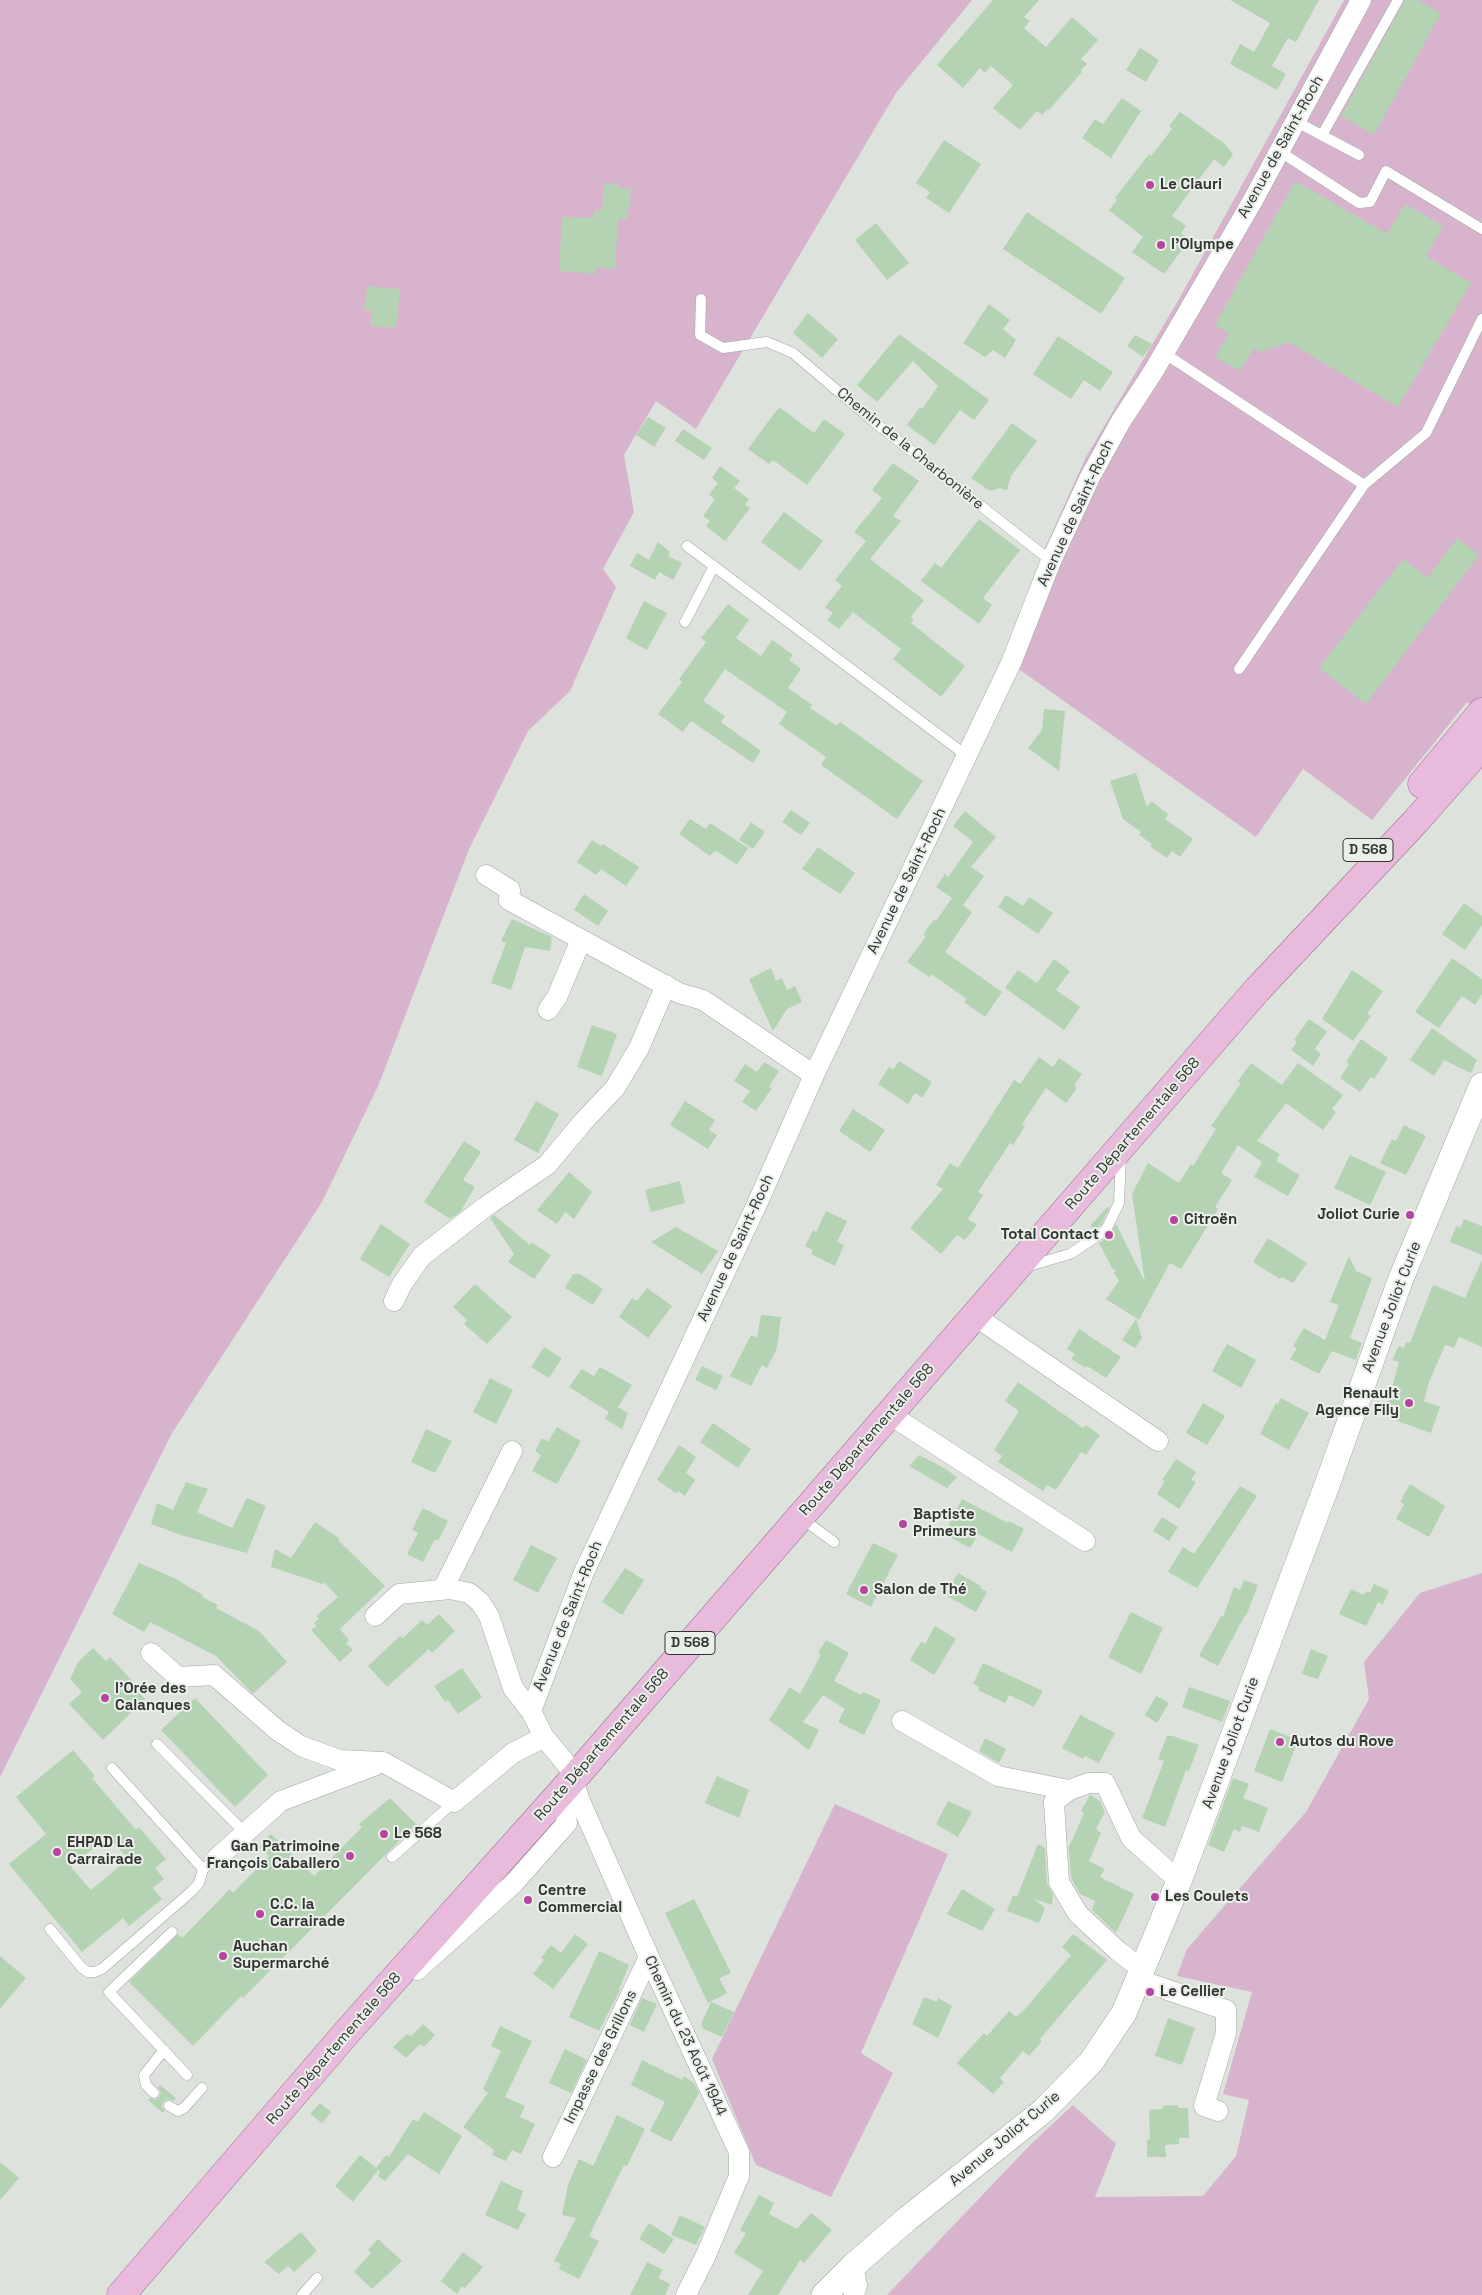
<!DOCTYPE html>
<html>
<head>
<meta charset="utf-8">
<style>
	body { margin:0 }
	canvas { display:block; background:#dde2dc }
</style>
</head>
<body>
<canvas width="1482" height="2295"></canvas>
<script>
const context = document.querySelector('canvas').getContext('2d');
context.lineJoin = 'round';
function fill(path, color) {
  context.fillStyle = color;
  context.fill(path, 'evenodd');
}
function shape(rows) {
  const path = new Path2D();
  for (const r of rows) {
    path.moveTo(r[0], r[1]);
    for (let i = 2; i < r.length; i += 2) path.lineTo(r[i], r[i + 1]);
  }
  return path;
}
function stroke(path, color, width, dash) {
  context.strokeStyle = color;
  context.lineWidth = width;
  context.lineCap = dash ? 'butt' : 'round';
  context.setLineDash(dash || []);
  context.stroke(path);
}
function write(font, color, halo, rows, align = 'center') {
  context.font = font + ' "Space Grotesk",sans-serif';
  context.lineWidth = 4;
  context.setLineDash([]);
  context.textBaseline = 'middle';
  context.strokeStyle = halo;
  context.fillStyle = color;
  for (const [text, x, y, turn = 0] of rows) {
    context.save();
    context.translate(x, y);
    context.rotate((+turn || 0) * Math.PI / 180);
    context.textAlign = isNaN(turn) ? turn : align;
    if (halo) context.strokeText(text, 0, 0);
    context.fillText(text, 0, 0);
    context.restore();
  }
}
fill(shape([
	[0,0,972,0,896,93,696,429,656,401,624,455,634,512,603,569,616,587,570,691,528,731,469,849,379,1084,322,1202,172,1433,0,1777],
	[1344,0,1482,0,1482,714,1467,702,1372,820,1303,769,1256,837,1006,660,1042,555,1086,457,1179,299],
	[1482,1573,1482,2295,887,2295,1032,2143,1073,2105,1116,2144,1095,2197,1203,2196,1236,2156,1249,2100,1223,2094,1252,1992,1177,1976,1187,1949,1306,1812,1369,1699,1364,1662,1420,1593],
	[835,1804,948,1854,861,2053,893,2073,831,2197,756,2165,712,2059]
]), '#d8b3cd');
fill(shape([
	[993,0,1039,0,1024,17,1030,21,1024,28,1046,47,1072,17,1098,40,1081,59,1087,64,1081,70,1082,72,1049,110,1048,109,1042,115,1037,111,1020,130,993,108,1013,85,991,66,985,73,980,68,963,88,937,65],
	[1230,0,1319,0,1296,42,1288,38,1272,66,1286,74,1277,90,1230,64,1240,44,1254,52,1270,23],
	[1405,0,1417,0,1441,13,1374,135,1341,116],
	[1140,48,1159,60,1146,82,1126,70],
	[1122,98,1141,111,1111,158,1082,138,1095,119,1103,124],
	[1180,112,1225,144,1233,154,1224,167,1214,159,1172,216,1186,226,1181,233,1190,239,1164,274,1132,252,1143,237,1109,210,1117,200,1115,198,1149,154,1151,156,1172,129,1169,126],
	[944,140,981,164,949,213,926,198,930,192,916,183],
	[1295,181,1387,234,1405,204,1443,226,1426,256,1471,283,1398,407,1288,342,1261,352,1254,348,1240,371,1215,357,1229,333,1215,325],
	[604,183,619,184,618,188,631,189,627,219,618,219,615,269,595,268,595,274,559,271,562,217,593,218,594,210,602,211],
	[1027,212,1125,278,1101,314,1003,249],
	[876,223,909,263,887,280,855,240],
	[367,286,400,289,396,328,370,326,372,311,364,310],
	[989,304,1010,320,1003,329,1016,340,1005,358,993,350,985,357,963,343],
	[808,313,838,339,822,358,793,333],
	[899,334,989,400,974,420,960,410,934,445,907,425,920,407,922,409,938,386,913,361,877,402,857,385],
	[1135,335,1152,344,1143,357,1127,346],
	[1058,336,1113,372,1100,391,1084,380,1071,399,1033,374],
	[779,407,814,433,824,419,845,434,807,485,773,460,769,464,748,449],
	[648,417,666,428,654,447,636,435],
	[1012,423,1037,441,1011,476,1007,490,1000,488,990,491,971,478],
	[683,429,712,448,704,460,675,441],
	[893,463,919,481,893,516,901,521,870,559,924,600,911,617,914,619,911,623,965,666,941,697,893,659,901,649,853,612,839,629,827,620,833,613,825,607,842,586,835,580,866,541,854,532,882,498,872,490],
	[720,466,740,481,734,488,749,499,745,505,750,508,725,541,706,526,710,521,703,516,715,499,709,495,718,483,712,478],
	[784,512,823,541,800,571,761,542],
	[979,519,1020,550,983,598,992,605,979,624,921,581,935,563,941,568],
	[1457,538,1479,555,1366,704,1319,668,1403,559,1428,578],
	[658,542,670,552,668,556,682,563,673,580,659,572,655,580,630,566,637,553,649,560],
	[644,601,667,613,647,650,626,638],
	[728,604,749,620,736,638,761,656,772,640,793,655,789,660,801,669,788,688,812,705,810,708,837,726,840,722,923,781,897,819,821,765,826,757,779,724,787,712,725,669,703,701,725,716,721,722,761,751,753,763,691,721,683,732,658,714,682,682,679,679,706,642,701,638],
	[1044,709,1065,711,1059,771,1028,748,1042,730],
	[1136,773,1147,807,1151,801,1168,814,1165,819,1193,839,1180,857,1172,851,1167,858,1150,846,1152,844,1139,835,1141,832,1123,819,1110,781],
	[791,810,810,823,801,835,782,822],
	[965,811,996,837,971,867,984,876,963,905,972,912,945,952,1002,992,985,1017,964,1002,967,999,931,974,929,977,907,962,926,936,923,935,928,927,934,920,936,921,952,898,936,887,945,874,948,877,973,842,953,826],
	[690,819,706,829,710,823,748,848,737,865,715,850,710,856,679,834],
	[751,822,765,832,753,849,739,840],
	[592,840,601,846,603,844,639,867,626,886,601,869,596,875,577,862],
	[818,847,855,873,840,894,802,869],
	[584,894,608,911,598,926,574,910],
	[1006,895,1023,906,1029,897,1053,913,1038,934,998,907],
	[1464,903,1482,916,1482,925,1465,950,1442,934],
	[512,919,552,937,550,951,525,947,511,990,491,983,506,943,501,941],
	[1452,958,1482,979,1482,994,1475,1005,1462,996,1439,1028,1415,1012],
	[1054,959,1070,971,1056,990,1080,1007,1064,1030,1005,988,1018,970,1037,983],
	[771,968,776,981,782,978,787,990,795,986,802,1002,787,1009,773,1031,749,979],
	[1352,970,1383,991,1367,1014,1371,1016,1353,1041,1322,1019],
	[1309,1019,1327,1031,1315,1049,1321,1054,1313,1066,1291,1050,1297,1042,1294,1040],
	[592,1025,617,1034,602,1076,577,1067],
	[1432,1028,1477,1060,1471,1073,1444,1060,1434,1076,1410,1060],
	[1361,1039,1388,1058,1374,1079,1371,1077,1360,1092,1340,1078,1349,1064,1346,1062],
	[1039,1057,1053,1067,1059,1058,1082,1074,1074,1085,1077,1088,1066,1103,1046,1088,1022,1124,1025,1126,1013,1145,1010,1143,978,1192,983,1195,968,1219,977,1225,965,1240,957,1235,941,1254,910,1228,943,1189,936,1185,950,1163,958,1168,1014,1080,1020,1084],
	[899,1061,932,1082,922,1098,915,1093,908,1104,878,1084,889,1067,893,1070],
	[764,1062,779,1071,769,1087,772,1088,756,1111,742,1102,750,1091,734,1081,745,1064,757,1072],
	[1251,1063,1282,1085,1298,1063,1343,1095,1332,1109,1336,1112,1323,1130,1286,1103,1257,1141,1280,1154,1276,1161,1300,1175,1288,1196,1254,1177,1262,1162,1238,1145,1221,1173,1232,1180,1215,1207,1218,1209,1181,1269,1170,1263,1139,1320,1106,1299,1119,1281,1114,1273,1116,1271,1112,1268,1099,1243,1110,1235,1116,1224,1145,1282,1132,1194,1148,1163,1179,1183,1191,1164,1193,1166,1216,1129,1211,1126,1241,1083,1238,1081],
	[536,1101,559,1114,538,1153,514,1140],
	[685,1101,715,1120,709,1130,717,1135,708,1149,670,1125],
	[853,1109,885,1130,870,1152,839,1131],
	[1404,1125,1426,1136,1406,1175,1380,1163,1392,1139,1396,1141],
	[464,1141,481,1152,463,1180,475,1187,460,1212,450,1219,424,1202],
	[1350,1155,1386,1172,1370,1205,1334,1188],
	[569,1172,592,1192,574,1219,565,1212,557,1224,537,1210],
	[680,1181,685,1203,651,1212,645,1190],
	[1108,1206,1109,1209,1101,1225,1093,1230,1091,1225],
	[826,1211,847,1221,837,1242,844,1245,835,1266,811,1254,813,1250,805,1246,813,1230,816,1232],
	[494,1215,530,1245,531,1242,551,1255,534,1279,508,1262,514,1254,490,1218],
	[1464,1219,1482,1226,1482,1255,1450,1242,1456,1226,1460,1228],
	[381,1224,410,1244,389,1277,360,1259],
	[676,1227,718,1251,702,1274,651,1242],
	[1268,1238,1307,1263,1293,1283,1282,1277,1280,1279,1253,1262],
	[1349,1256,1356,1271,1372,1278,1350,1338,1362,1343,1356,1360,1332,1351,1319,1374,1290,1359,1297,1348,1293,1346,1304,1328,1325,1340,1339,1305,1330,1302],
	[1482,1260,1482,1347,1459,1337,1454,1348,1445,1345,1429,1382,1424,1401,1440,1407,1431,1433,1392,1419,1387,1406,1399,1362,1392,1360,1399,1346,1404,1348,1406,1342,1410,1343,1433,1285,1465,1298],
	[573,1274,580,1274,603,1289,593,1305,565,1288],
	[475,1284,512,1317,487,1344,464,1324,467,1320,453,1307],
	[647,1288,672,1306,648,1338,619,1317,632,1298,637,1301],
	[761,1315,781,1317,777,1348,767,1368,762,1365,751,1386,730,1376,751,1335,757,1338],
	[1136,1319,1142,1338,1135,1348,1122,1340],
	[1079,1329,1121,1357,1106,1378,1087,1366,1086,1368,1071,1359,1075,1354,1067,1349],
	[1227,1344,1256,1360,1241,1388,1212,1371],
	[544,1347,562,1358,549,1378,531,1367],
	[702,1366,723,1376,716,1390,695,1380],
	[600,1367,632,1385,618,1407,628,1413,622,1429,605,1419,609,1412,569,1387,582,1369,594,1376],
	[490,1378,513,1390,496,1424,473,1412],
	[1018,1382,1083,1428,1086,1425,1100,1435,1086,1455,1081,1452,1056,1490,1047,1485,1043,1491,998,1462,1002,1456,994,1450,1019,1411,1005,1401],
	[1281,1398,1309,1413,1289,1450,1260,1434,1276,1403,1278,1404],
	[1203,1403,1225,1416,1207,1445,1186,1433],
	[713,1423,751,1449,738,1468,700,1442],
	[557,1427,581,1441,557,1484,532,1471,541,1455,535,1451,542,1438,548,1442],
	[426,1429,452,1441,435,1473,411,1462],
	[679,1445,696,1457,686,1473,695,1480,685,1496,678,1491,676,1493,657,1480],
	[919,1455,944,1468,957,1477,947,1488,909,1466],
	[1176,1459,1196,1472,1191,1480,1196,1482,1179,1509,1157,1494,1165,1481,1162,1480],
	[186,1482,208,1489,197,1512,232,1528,247,1498,266,1506,247,1553,181,1535,151,1524,157,1503,173,1510],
	[1410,1484,1445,1506,1429,1537,1396,1519,1404,1504,1400,1502],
	[1240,1486,1257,1496,1197,1588,1168,1572,1183,1547,1194,1554],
	[962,1499,1008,1523,1009,1521,1024,1529,1012,1552,978,1534,970,1548,944,1534],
	[423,1508,448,1521,438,1541,435,1539,423,1562,407,1554,418,1533,412,1530],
	[1162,1517,1178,1527,1169,1541,1153,1531],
	[315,1522,339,1538,338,1540,385,1586,340,1629,349,1640,346,1643,353,1650,340,1662,311,1630,317,1626,314,1623,319,1619,316,1616,338,1597,324,1582,323,1584,271,1567,275,1549,291,1558],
	[873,1543,898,1555,871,1607,846,1594],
	[531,1545,557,1558,538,1593,513,1580],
	[139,1563,172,1577,203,1595,202,1597,218,1605,216,1608,259,1631,287,1662,253,1694,216,1656,150,1622,144,1632,112,1614],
	[625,1568,644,1580,622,1615,602,1602],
	[958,1573,981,1586,980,1588,987,1592,976,1612,945,1595],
	[1244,1580,1258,1585,1246,1616,1245,1615,1218,1666,1199,1656,1221,1616,1223,1617,1234,1587,1240,1590],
	[1374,1584,1389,1591,1383,1604,1378,1602,1366,1626,1339,1614,1351,1589,1364,1595,1366,1591,1370,1593],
	[1131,1612,1163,1628,1141,1674,1108,1657],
	[439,1614,455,1631,432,1653,429,1649,387,1687,368,1666,400,1636,403,1638,422,1620,427,1625],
	[935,1626,956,1639,934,1675,910,1660,921,1642,925,1644],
	[826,1640,849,1653,834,1681,861,1695,863,1692,881,1700,864,1735,838,1722,845,1709,823,1695,803,1722,819,1730,809,1750,769,1720,790,1687,800,1694,821,1655,818,1653],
	[93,1648,106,1661,110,1657,135,1684,133,1687,145,1699,103,1740,69,1704,82,1692,70,1679,78,1662],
	[1311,1649,1328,1656,1318,1679,1302,1674],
	[983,1663,1043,1691,1034,1707,1009,1695,1005,1703,978,1690,980,1687,973,1684],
	[462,1668,482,1697,458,1714,448,1700,445,1702,434,1686],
	[1189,1687,1230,1701,1222,1722,1182,1707],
	[1156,1696,1169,1703,1157,1723,1145,1715],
	[195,1698,268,1775,235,1807,161,1730],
	[1080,1715,1115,1733,1099,1763,1085,1756,1083,1759,1062,1748],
	[1270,1729,1298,1740,1282,1782,1254,1771],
	[1167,1736,1173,1736,1199,1745,1189,1771,1186,1770,1165,1827,1142,1818,1164,1761,1158,1759],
	[985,1738,1006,1749,999,1763,979,1751],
	[73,1750,95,1776,92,1778,136,1830,139,1827,166,1859,155,1868,164,1879,153,1888,162,1899,129,1926,123,1918,82,1952,9,1864,46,1834,16,1797],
	[108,1836,128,1859,91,1890,71,1867],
	[717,1776,749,1790,739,1818,705,1803],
	[1233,1778,1249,1784,1243,1798,1268,1808,1259,1832,1242,1826,1240,1832,1234,1829,1224,1852,1208,1845],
	[1090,1795,1100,1801,1105,1812,1096,1829,1101,1833,1089,1861,1105,1869,1100,1877,1134,1894,1116,1933,1092,1910,1095,1901,1080,1894,1071,1878,1069,1847,1084,1813,1081,1811],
	[390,1798,416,1824,243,1998,241,1996,193,2046,129,1982,178,1934,182,1938,230,1889,233,1893,269,1856,259,1847,271,1834,314,1876,362,1827,359,1824],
	[948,1801,972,1812,958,1837,936,1824],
	[1038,1844,1045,1848,1047,1883,1053,1895,1052,1905,1034,1899,1045,1908,1039,1923,1007,1911,1013,1895,1017,1897],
	[962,1889,995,1909,982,1931,947,1914],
	[694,1899,731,1973,719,1978,727,1993,708,2003,665,1913],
	[575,1934,588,1944,553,1989,533,1974,544,1960,541,1958,551,1945,561,1953],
	[1073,1934,1107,1960,1040,2039,1042,2041,1029,2056,1023,2051,1000,2078,1004,2082,993,2094,957,2063,984,2033,987,2036,1009,2011,1016,2017,1024,2010,1071,1955,1062,1947],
	[599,1951,629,1965,619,1989,620,1990,599,2031,569,2017],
	[0,1956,26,1978,0,2009],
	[924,1997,937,2002,938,1998,952,2006,938,2038,912,2024],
	[642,1998,657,2004,644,2032,630,2025,628,2029],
	[711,2002,734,2012,722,2037,702,2028,702,2022],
	[1168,2018,1195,2028,1182,2065,1155,2056],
	[423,2024,435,2035,424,2047,420,2044,406,2058,393,2047,407,2034,411,2036],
	[500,2026,532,2041,505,2097,525,2106,520,2117,535,2124,521,2154,512,2150,506,2161,492,2155,494,2150,463,2127,488,2093,483,2089,501,2051,491,2046],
	[565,2049,587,2060,571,2093,549,2083],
	[642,2060,682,2080,684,2076,694,2083,699,2093,671,2142,650,2131,665,2102,631,2085],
	[160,2085,176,2098,174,2101,168,2099,163,2102,162,2107,165,2111,163,2113,148,2100,150,2098,155,2100,159,2097,161,2092,158,2088],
	[320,2103,331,2112,322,2123,310,2114],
	[1178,2105,1178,2108,1188,2108,1189,2138,1179,2138,1179,2144,1165,2145,1166,2157,1147,2157,1147,2140,1150,2139,1149,2110,1163,2109,1162,2106],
	[424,2112,462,2136,439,2174,408,2154,385,2181,378,2176,380,2172,378,2170,353,2202,335,2186,360,2155,376,2168,386,2155,389,2157,413,2119,418,2122],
	[617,2115,645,2129,627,2166,624,2165,589,2236,599,2241,579,2279,559,2269,561,2264,554,2261,576,2218,562,2215,568,2185,579,2159,593,2166],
	[0,2162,19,2178,0,2200],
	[501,2181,523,2191,517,2210,526,2214,518,2230,485,2215],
	[759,2195,774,2203,769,2214,797,2229,811,2213,832,2230,804,2263,800,2260,778,2295,748,2295,763,2271,734,2253,746,2233,740,2230],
	[680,2215,705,2227,696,2245,671,2235],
	[649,2223,674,2239,664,2254,639,2239],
	[301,2232,317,2251,294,2272,288,2266,279,2274,264,2262],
	[378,2239,402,2261,372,2289,354,2272,371,2253,368,2250],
	[463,2252,483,2267,465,2288,462,2286,457,2294,441,2281],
	[647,2262,663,2270,658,2278,670,2284,665,2295,630,2295]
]), '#b4d3b2');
const service = shape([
	[1295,121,1359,155],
	[1322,135,1398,0],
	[1279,151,1359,203,1370,202,1386,171,1482,229],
	[701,299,700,335,723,348,767,342,793,353,873,421,1051,561],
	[1164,353,1364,485],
	[687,546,967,756],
	[685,622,714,566],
	[1239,669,1364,485,1426,433,1482,319],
	[1025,1267,1070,1254,1106,1230,1119,1203,1121,1155],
	[801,1518,834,1542],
	[157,1744,245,1833],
	[112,1768,203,1869],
	[392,1857,454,1802],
	[50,1929,82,1968,88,1972,94,1972,102,1969,192,1891,199,1883,203,1869,217,1858],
	[172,1932,109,1992,187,2075],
	[154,2093,146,2085,144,2075,164,2050],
	[169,2106,178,2111,184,2108,202,2088],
	[302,2295,317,2278]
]);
const minor = shape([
	[486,875,510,890,509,900,679,993,703,1000,814,1075],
	[548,1010,557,997,581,940],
	[394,1301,402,1284,422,1256,485,1207,547,1165,583,1122,615,1088,639,1048,666,985],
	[975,1316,1158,1441],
	[889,1414,1085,1541],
	[443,1589,512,1451],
	[375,1616,399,1594,450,1589,469,1593,480,1602,489,1616,513,1688,531,1711],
	[151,1653,178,1677,214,1675,277,1730,301,1746,339,1760,383,1762,454,1802,513,1753,544,1737],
	[902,1721,998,1776,1069,1790],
	[217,1858,281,1801,376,1765],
	[417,1970,514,1883,567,1823,562,1791],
	[1143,1970,1118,1951,1078,1914,1059,1882,1054,1802,1069,1790,1089,1783,1105,1783,1131,1838,1179,1881],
	[1139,1980,1226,2010,1226,2033,1204,2106,1218,2111],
	[553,2157,649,1957],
	[853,2266,857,2285,854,2295],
	[686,2295,706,2255,739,2176,739,2152,649,1957,580,1801,568,1766,544,1737,531,1711,584,1572,757,1204,814,1075,1011,663,1051,561,1090,477,1121,421,1153,372,1252,202,1361,0]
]);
const tertiary = shape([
	[824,2295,853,2266,907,2219,1043,2111,1091,2062,1124,2013,1179,1881,1327,1485,1400,1281,1482,1085]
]);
const primary = shape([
	[1422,784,1482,712],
	[121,2295,348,2031,574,1778,1257,990,1416,821,1482,746]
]);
stroke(service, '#a2a7a2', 11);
stroke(minor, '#a2a7a2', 21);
stroke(tertiary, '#a2a7a2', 26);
stroke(primary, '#9f6e93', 29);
stroke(service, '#fff', 10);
stroke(minor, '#fff', 20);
stroke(tertiary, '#fff', 25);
stroke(primary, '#e8bbdd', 28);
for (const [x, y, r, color] of [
	[1150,185,5,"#b7449f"],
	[1161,245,5,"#b7449f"],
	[1410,1215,5,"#b7449f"],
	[1174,1220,5,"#b7449f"],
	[1109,1235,5,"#b7449f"],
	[1409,1403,5,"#b7449f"],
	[903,1524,5,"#b7449f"],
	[864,1590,5,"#b7449f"],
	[105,1698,5,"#b7449f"],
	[1280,1742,5,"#b7449f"],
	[384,1834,5,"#b7449f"],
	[57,1852,5,"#b7449f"],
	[350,1856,5,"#b7449f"],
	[1155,1897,5,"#b7449f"],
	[528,1900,5,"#b7449f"],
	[260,1914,5,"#b7449f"],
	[223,1956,5,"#b7449f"],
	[1150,1992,5,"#b7449f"]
]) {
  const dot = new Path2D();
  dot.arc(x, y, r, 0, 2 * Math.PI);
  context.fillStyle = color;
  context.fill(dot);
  stroke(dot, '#eaefea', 2);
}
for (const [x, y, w] of [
	[1368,850,50],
	[690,1643,50]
]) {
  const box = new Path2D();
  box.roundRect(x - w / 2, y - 11.5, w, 23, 4);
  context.fillStyle = '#eaefea';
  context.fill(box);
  stroke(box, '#333533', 1);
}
write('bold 14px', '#333533', null, [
	["D 568",1368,850],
	["D 568",690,1643]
]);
write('15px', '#333533', '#eaefea', [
	["Avenue de Saint-Roch",1281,147,-61],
	["Chemin de la Charbonière",910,449,39],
	["Avenue de Saint-Roch",1076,513,-65],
	["Avenue de Saint-Roch",907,881,-64],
	["Route Départementale 568",1133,1134,-49],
	["Avenue de Saint-Roch",736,1248,-65],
	["Avenue Joliot Curie",1392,1307,-69],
	["Route Départementale 568",867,1440,-49],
	["Avenue de Saint-Roch",568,1616,-68],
	["Avenue Joliot Curie",1231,1743,-70],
	["Route Départementale 568",602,1745,-49],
	["Chemin du 23 Août 1944",685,2036,65],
	["Route Départementale 568",334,2049,-49],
	["Impasse des Grillons",601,2057,-64],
	["Avenue Joliot Curie",1005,2139,-40]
]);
write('bold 15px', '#333533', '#eaefea', [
	["Le Clauri",1160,185],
	["l'Olympe",1171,245],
	["Joliot Curie",1400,1215,"right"],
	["Citroën",1184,1220],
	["Total Contact",1099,1235,"right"],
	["Renault",1399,1394,"right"],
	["Agence Fily",1399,1411,"right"],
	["Baptiste",913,1515],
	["Primeurs",913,1532],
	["Salon de Thé",874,1590],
	["l'Orée des",115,1689],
	["Calanques",115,1706],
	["Autos du Rove",1290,1742],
	["Le 568",394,1834],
	["EHPAD La",67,1843],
	["Carrairade",67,1860],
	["Gan Patrimoine",340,1847,"right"],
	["François Caballero",340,1864,"right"],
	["Centre",538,1891],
	["Commercial",538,1908],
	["Les Coulets",1165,1897],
	["C.C. la",270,1905],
	["Carrairade",270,1922],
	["Auchan",233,1947],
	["Supermarché",233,1964],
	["Le Cellier",1160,1992]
], 'left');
</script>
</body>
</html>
